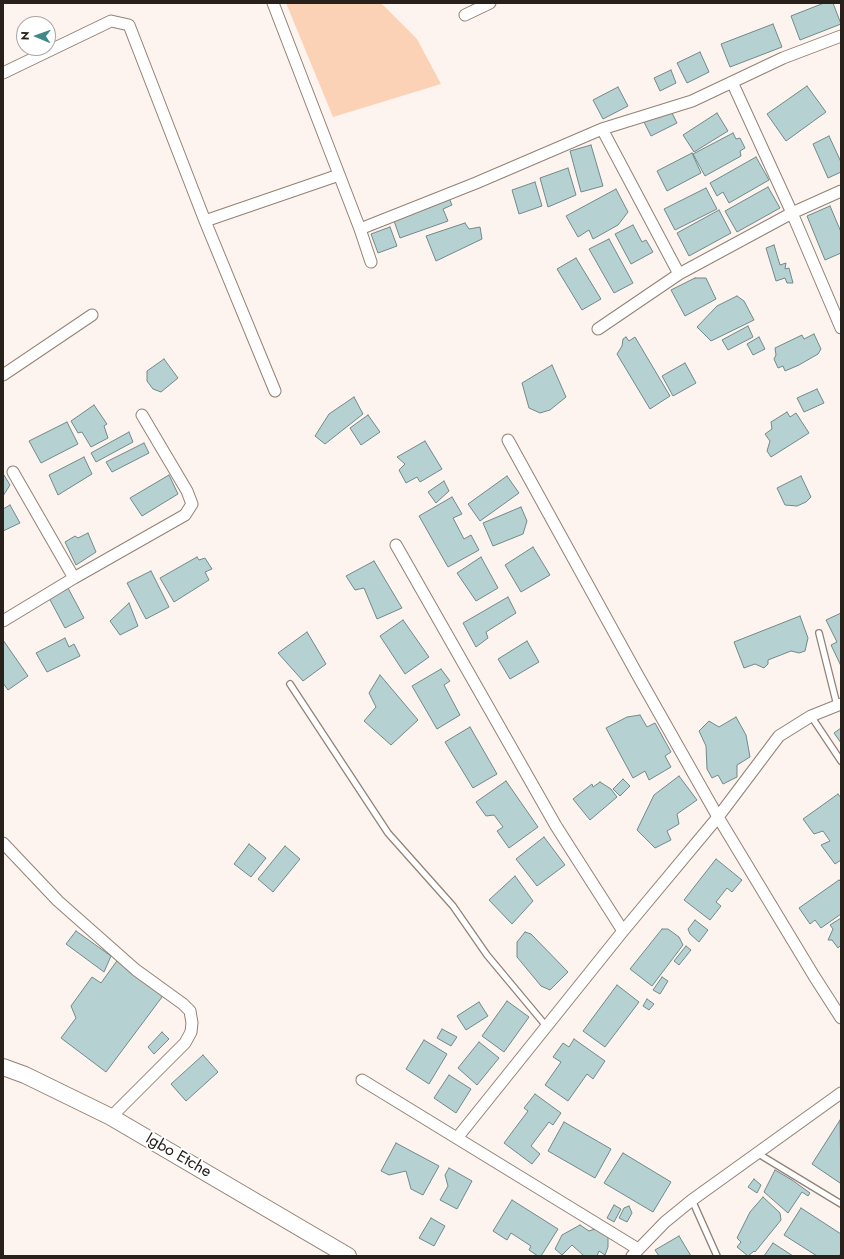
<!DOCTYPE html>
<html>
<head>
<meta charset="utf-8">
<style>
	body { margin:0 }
	#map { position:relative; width:844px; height:1259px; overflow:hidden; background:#fdf4ef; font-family:Jost,sans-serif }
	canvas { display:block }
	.frame { position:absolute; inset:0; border:4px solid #27201b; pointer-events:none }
	.north { position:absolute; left:16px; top:16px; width:40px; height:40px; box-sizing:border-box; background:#fff; border:1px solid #a9a6a4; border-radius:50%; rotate:272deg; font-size:11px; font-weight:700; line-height:16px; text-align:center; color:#27201b }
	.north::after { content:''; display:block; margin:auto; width:14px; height:18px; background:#40888a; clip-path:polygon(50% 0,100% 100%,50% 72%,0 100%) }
</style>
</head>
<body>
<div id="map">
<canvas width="844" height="1259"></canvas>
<div class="frame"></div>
<div class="north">N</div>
</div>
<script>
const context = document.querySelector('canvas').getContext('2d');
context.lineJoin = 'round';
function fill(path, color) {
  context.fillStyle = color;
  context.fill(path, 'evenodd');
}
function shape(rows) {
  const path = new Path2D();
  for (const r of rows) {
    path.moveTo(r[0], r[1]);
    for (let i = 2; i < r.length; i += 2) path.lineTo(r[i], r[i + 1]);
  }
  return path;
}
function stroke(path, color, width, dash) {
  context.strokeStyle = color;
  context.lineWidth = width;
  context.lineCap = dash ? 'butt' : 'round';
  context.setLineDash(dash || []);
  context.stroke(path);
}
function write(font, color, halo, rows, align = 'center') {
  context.font = font + ' Jost,sans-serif';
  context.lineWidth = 4;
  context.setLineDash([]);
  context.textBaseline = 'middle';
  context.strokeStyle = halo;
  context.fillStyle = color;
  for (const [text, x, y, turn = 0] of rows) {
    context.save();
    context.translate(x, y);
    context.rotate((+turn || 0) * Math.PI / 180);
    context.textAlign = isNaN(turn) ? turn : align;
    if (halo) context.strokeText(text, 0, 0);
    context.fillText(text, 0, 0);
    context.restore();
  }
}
fill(shape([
	[286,3,381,3,417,39,441,84,333,117]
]), '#fcd2b6');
const building = shape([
	[824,3,833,3,841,24,800,40,791,16,824,3],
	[773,24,782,47,730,67,721,44,773,24],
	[700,52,709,72,687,83,677,63,700,52],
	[671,70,676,83,660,91,654,78,671,70],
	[807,86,826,112,786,141,767,114,807,86],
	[618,87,628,106,603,119,593,100,618,87],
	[670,109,677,123,651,136,644,122,670,109],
	[717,113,728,131,694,152,683,135,717,113],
	[733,133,736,139,740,138,745,148,740,151,741,156,705,176,693,154,733,133],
	[829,136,841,162,841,172,828,178,813,144,829,136],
	[591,145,603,186,581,192,570,151,591,145],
	[692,153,701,173,667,191,657,171,692,153],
	[756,157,769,180,729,203,723,192,717,196,710,183,756,157],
	[568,168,576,195,548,207,540,178,568,168],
	[535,182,542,206,519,214,512,190,535,182],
	[768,187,780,208,737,232,725,211,768,187],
	[706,188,717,209,675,230,664,209,706,188],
	[616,189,628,212,618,225,593,239,589,230,578,237,566,216,616,189],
	[449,198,452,205,443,209,448,221,400,238,393,218,449,198],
	[830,206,841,232,841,253,825,260,807,216,830,206],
	[719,210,731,233,689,256,677,233,719,210],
	[465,223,469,229,480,227,482,239,436,261,426,236,465,223],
	[633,225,642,242,646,240,653,252,631,264,615,234,633,225],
	[390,227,397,246,378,253,371,234,390,227],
	[609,239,633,283,614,293,589,249,609,239],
	[774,245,780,265,786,263,785,269,789,268,793,283,787,283,785,278,776,281,766,248,774,245],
	[576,258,601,299,582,310,557,269,576,258],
	[695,278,706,278,716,299,685,316,671,290,695,278],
	[737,296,744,301,754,320,711,341,697,327,717,306,737,296],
	[748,326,753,337,728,350,722,340,748,326],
	[814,334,821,349,818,354,799,365,785,371,783,366,778,368,774,359,776,355,775,348,802,335,804,339,814,334],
	[626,337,629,341,635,337,670,396,650,409,617,354,622,346,623,339,626,337],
	[759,337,765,349,753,355,747,344,759,337],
	[164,359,178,378,161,392,153,389,147,381,147,371,164,359],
	[685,363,696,383,673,396,662,376,685,363],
	[552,365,566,397,550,410,540,413,529,408,522,383,552,365],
	[817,389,824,403,804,412,797,398,817,389],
	[354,397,363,414,325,444,315,436,329,414,354,397],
	[94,405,107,424,104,426,108,438,91,447,82,432,78,433,71,421,94,405],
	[787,412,790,417,796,413,809,433,771,457,767,451,770,441,765,434,772,429,771,422,787,412],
	[368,415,380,432,361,445,350,428,368,415],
	[67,422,78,444,41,463,29,441,67,422],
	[129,432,133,442,96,462,91,453,129,432],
	[425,441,442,469,420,482,417,477,406,483,399,470,405,464,397,457,425,441],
	[144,443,149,453,112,472,106,462,144,443],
	[84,457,92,474,58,495,49,475,84,457],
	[3,475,4,475,10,485,3,496,3,475],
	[169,475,178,494,142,516,130,498,169,475],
	[507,476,519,493,480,521,468,504,507,476],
	[801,476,811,497,806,502,797,506,785,505,777,488,801,476],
	[444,481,449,491,436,503,428,492,444,481],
	[452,497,462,514,453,518,464,539,471,535,479,550,448,567,419,516,452,497],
	[10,505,20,523,3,531,3,509,10,505],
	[521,507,527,521,523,534,493,546,483,523,521,507],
	[88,533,96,552,76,565,65,542,75,536,78,538,88,533],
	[533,547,550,575,521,592,505,565,533,547],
	[197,557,199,560,205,558,212,569,205,572,209,580,174,602,160,578,197,557],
	[481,557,498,588,476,601,457,573,481,557],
	[374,561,402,608,377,619,364,588,355,590,346,576,374,561],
	[151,571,169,607,146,619,127,583,151,571],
	[68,588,84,618,65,628,49,598,68,588],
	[508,597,516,613,486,632,488,638,476,647,463,623,508,597],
	[129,603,138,626,120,635,110,621,129,603],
	[841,613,841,666,831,645,837,642,826,620,841,613],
	[800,616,808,638,805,651,799,653,791,651,768,660,768,664,764,668,755,664,744,668,734,642,800,616],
	[403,620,429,657,405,674,380,636,403,620],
	[307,632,326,664,303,681,278,653,307,632],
	[65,638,69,647,74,644,80,656,47,672,36,653,65,638],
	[3,640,28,676,8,690,3,683,3,640],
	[527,641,539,662,510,679,498,659,527,641],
	[441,669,450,681,444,685,460,715,437,729,412,686,441,669],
	[380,675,418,720,391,745,364,721,376,707,369,693,380,675],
	[640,715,647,727,655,723,671,752,665,756,671,767,649,780,645,771,633,778,606,728,627,717,640,715],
	[736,717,746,735,750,757,737,765,737,777,723,784,718,775,712,778,707,769,706,746,699,731,709,721,719,727,736,717],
	[470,727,497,774,473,788,445,742,470,727],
	[841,728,841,743,834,733,841,728],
	[679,776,697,800,677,814,679,824,667,831,671,840,655,848,637,830,654,795,679,776],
	[623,779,630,786,620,796,613,789,623,779],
	[506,781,538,827,509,848,497,831,503,827,494,815,486,816,476,802,506,781],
	[600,782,611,789,617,797,590,820,573,799,592,784,593,787,600,782],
	[838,794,841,798,841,860,835,864,821,845,830,841,823,831,814,834,803,819,838,794],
	[544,837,565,865,537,886,516,859,544,837],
	[249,844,266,858,251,877,234,864,249,844],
	[285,846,300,859,273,892,258,879,285,846],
	[716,859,742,880,732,892,727,888,716,902,721,906,710,920,684,900,716,859],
	[515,876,533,901,512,924,489,900,515,876],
	[839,880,841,882,841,914,821,928,815,920,810,924,799,908,839,880],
	[841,918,841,945,838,948,832,940,828,940,833,929,830,925,841,918],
	[695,920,708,930,699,942,690,934,688,929,695,920],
	[662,929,668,929,679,937,683,945,652,986,630,969,662,929],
	[76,931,111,956,104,972,66,944,76,931],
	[525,932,531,934,568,972,550,990,541,986,517,957,517,942,525,932],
	[686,946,691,950,679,965,674,961,686,946],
	[119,958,165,993,106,1072,61,1038,76,1018,71,1006,92,977,101,983,119,958],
	[662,977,668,981,660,994,653,990,662,977],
	[617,985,639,1002,605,1047,583,1031,617,985],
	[647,999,654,1004,649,1010,643,1006,647,999],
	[507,1001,529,1017,504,1052,482,1036,507,1001],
	[479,1002,488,1016,466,1030,457,1016,479,1002],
	[442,1029,457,1037,451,1046,437,1038,442,1029],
	[162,1032,169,1039,154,1054,148,1047,162,1032],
	[574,1039,605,1061,593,1079,587,1074,568,1101,545,1085,561,1062,553,1057,563,1043,569,1047,574,1039],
	[424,1040,447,1054,429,1084,406,1069,424,1040],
	[479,1042,499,1058,477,1085,458,1068,479,1042],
	[203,1055,218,1072,186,1101,171,1084,203,1055],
	[449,1075,471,1089,456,1113,434,1098,449,1075],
	[535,1094,561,1113,553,1125,549,1122,531,1146,540,1154,532,1164,504,1143,528,1111,524,1108,535,1094],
	[840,1120,841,1181,840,1183,812,1164,840,1120],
	[564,1122,611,1149,595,1178,548,1151,564,1122],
	[396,1143,439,1166,423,1195,411,1189,406,1171,389,1175,381,1171,396,1143],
	[623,1153,671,1182,653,1212,604,1183,623,1153],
	[449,1168,472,1181,457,1209,440,1200,448,1186,445,1175,449,1168],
	[775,1170,792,1180,810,1193,808,1196,802,1192,788,1213,764,1192,775,1170],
	[754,1179,761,1185,757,1193,748,1187,754,1179],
	[763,1197,780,1213,781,1220,755,1252,754,1251,748,1256,737,1247,741,1242,737,1238,750,1212,763,1197],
	[512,1200,558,1229,541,1256,538,1256,529,1250,531,1246,511,1233,507,1240,493,1231,512,1200],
	[614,1205,621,1209,614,1222,607,1218,614,1205],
	[629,1206,632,1213,627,1222,619,1218,624,1208,629,1206],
	[801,1208,841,1234,841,1253,839,1256,817,1256,784,1235,801,1208],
	[431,1218,445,1226,434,1246,419,1238,431,1218],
	[580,1225,589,1231,595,1229,608,1237,608,1247,605,1255,599,1251,597,1256,584,1256,572,1245,562,1255,555,1249,562,1235,580,1225],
	[679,1236,691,1256,659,1256,655,1250,679,1236],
	[773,1243,793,1256,764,1256,773,1243]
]);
fill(building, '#b6d1d1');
stroke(building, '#708989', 1);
const lane = shape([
	[819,633,837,705],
	[290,684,388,833,453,906,487,955,547,1027],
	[811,716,841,761],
	[757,1153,841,1204],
	[692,1200,717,1256]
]);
const street = shape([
	[273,3,360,229,371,262],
	[465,15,490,3],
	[3,73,111,21,129,25,205,221,275,391],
	[732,82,792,213,841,328],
	[602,129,679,274],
	[205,221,339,175],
	[360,229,476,183,602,129,692,101,783,58,841,36],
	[598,329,679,274,792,213,841,191],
	[3,375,92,315],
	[508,440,637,674,718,817,814,976,841,1018],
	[13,472,74,578],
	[396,545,556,826,623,931],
	[3,621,74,578,185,515,192,504,187,491,142,415],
	[3,843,58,901,136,970,183,1004,190,1011,192,1023,191,1032,185,1043,111,1117],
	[362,1080,638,1249],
	[457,1138,623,931,718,817,779,736,811,716,841,704],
	[632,1256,665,1222,692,1200,841,1093]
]);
const secondary = shape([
	[3,1067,25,1075,111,1117,348,1256]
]);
stroke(lane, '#938175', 8);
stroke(street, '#938175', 13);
stroke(secondary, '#938175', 18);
stroke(lane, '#fff', 5.5);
stroke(street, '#fff', 11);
stroke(secondary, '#fff', 16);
write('16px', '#27201b', '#fff', [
	["Igbo Etche",178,1156,30]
]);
</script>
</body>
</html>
